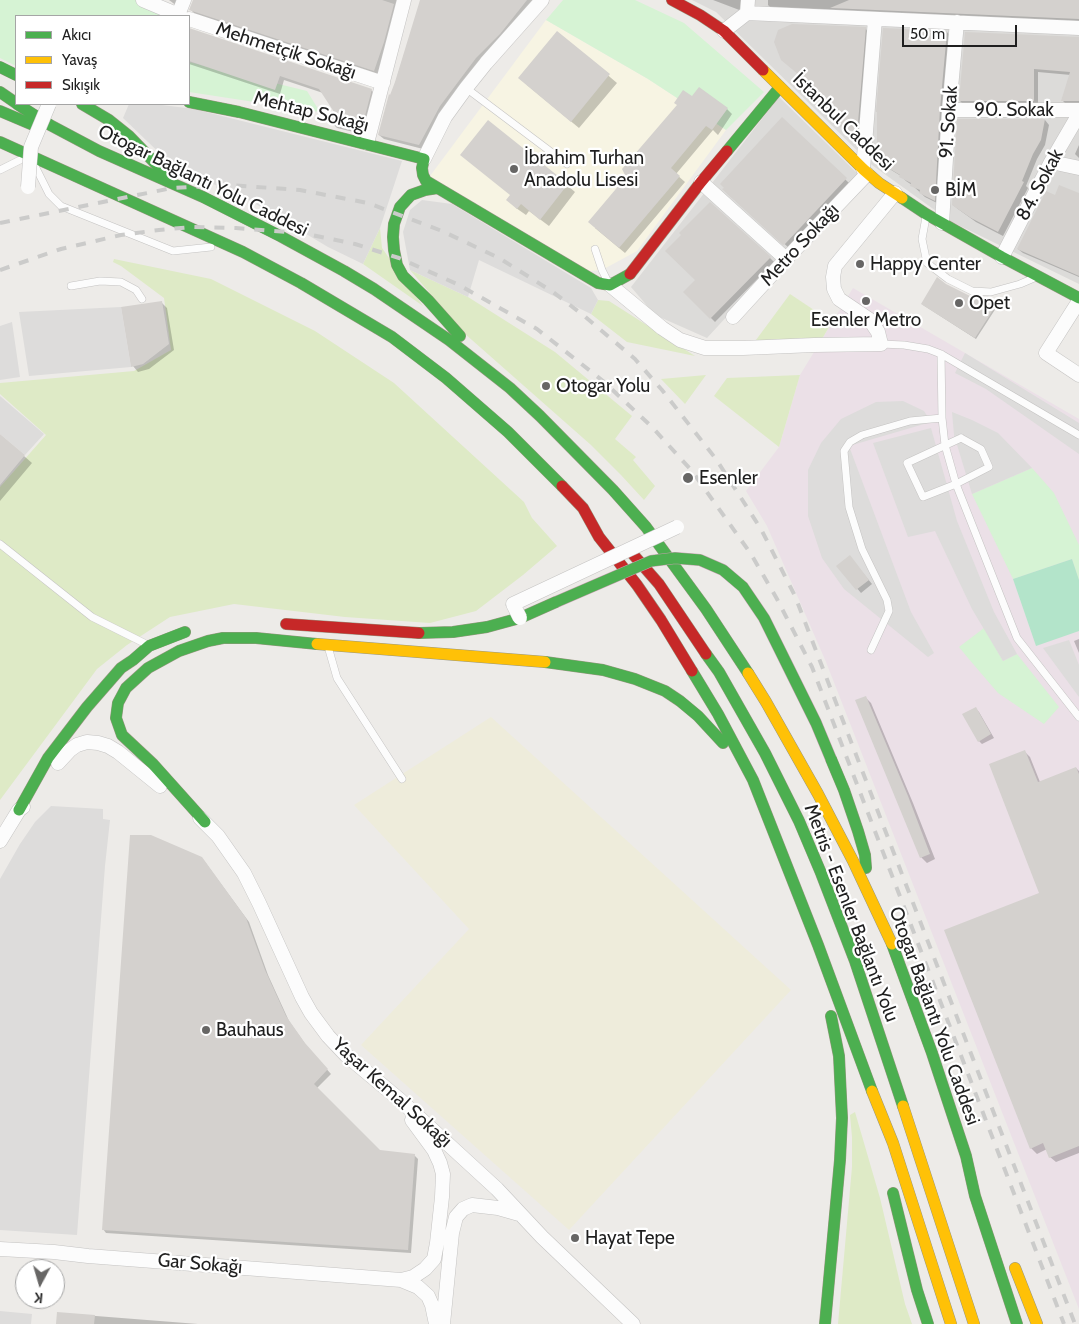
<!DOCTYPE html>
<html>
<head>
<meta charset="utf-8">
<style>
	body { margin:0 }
	#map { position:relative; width:1079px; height:1324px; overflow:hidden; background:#edebe8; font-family:Cabin,sans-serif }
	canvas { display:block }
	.legend { position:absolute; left:15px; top:15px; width:175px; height:90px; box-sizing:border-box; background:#fff; border:1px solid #a5a5a5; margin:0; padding:6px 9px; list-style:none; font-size:15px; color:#1f1f1f }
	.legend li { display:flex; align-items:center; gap:10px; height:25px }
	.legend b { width:25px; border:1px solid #a5a5a5 }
	.north { position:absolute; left:15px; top:1259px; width:50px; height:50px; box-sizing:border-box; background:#fff; border:1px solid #a5a5a5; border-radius:50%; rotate:186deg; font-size:14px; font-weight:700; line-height:20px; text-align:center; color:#1f1f1f }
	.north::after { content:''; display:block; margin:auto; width:18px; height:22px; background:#676665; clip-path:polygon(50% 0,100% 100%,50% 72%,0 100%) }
	.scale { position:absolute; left:902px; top:25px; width:115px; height:22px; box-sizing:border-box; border:2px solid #1f1f1f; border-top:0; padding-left:6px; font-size:15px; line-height:18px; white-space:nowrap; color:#1f1f1f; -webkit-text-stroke:4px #fff; paint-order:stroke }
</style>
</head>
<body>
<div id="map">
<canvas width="1079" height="1324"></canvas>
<ul class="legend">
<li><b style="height:6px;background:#4caf50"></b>Akıcı</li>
<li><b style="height:6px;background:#ffc107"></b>Yavaş</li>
<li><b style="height:6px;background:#c62828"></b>Sıkışık</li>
</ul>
<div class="north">K</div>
<div class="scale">50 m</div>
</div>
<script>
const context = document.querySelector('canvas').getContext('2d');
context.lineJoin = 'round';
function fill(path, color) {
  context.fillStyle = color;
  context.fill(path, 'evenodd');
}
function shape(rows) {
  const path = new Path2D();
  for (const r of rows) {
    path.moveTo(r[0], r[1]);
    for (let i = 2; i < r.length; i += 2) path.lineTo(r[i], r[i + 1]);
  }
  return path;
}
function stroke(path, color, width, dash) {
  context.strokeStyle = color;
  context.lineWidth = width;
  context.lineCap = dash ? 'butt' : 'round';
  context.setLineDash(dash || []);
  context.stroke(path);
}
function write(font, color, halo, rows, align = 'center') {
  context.font = font + ' Cabin,sans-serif';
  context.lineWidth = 4.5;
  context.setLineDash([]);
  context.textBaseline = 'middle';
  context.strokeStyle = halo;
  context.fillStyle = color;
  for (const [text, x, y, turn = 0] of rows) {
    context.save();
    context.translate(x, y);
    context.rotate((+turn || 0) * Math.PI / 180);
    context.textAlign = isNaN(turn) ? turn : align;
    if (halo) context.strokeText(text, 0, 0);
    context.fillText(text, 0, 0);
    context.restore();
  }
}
fill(shape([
	[692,0,1079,0,1079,284,950,221,872,165,716,12],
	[779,97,858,174,707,338,655,315,631,287]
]), '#dcdbd9');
fill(shape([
	[853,288,1079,419,1079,1309,826,662,767,526,746,491,779,447,800,375]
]), '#ebe0e7');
fill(shape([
	[546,20,648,79,726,130,637,251,602,270,590,271,430,176]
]), '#f7f4e3');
fill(shape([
	[491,717,791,990,569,1230,361,1045,469,929,354,805]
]), '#eeecdb');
fill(shape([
	[380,228,382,248,423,306,363,264],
	[114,259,211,279,315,331,394,383,524,502,532,518,557,546,523,575,476,611,430,623,345,617,234,604,170,617,127,645,97,669,0,800,0,487,46,435,0,394,0,383,134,371,171,350,164,298,121,266,113,262],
	[410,270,468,297,555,352,632,416,615,439,636,457,633,460,655,486,644,500,621,475,591,445,464,333],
	[790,294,832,322,822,339,753,344],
	[598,300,609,301,695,356,627,342,591,314],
	[706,375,685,404,661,379],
	[800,375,779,447,714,396,727,378],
	[855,1112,880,1198,905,1304,912,1324,838,1324,852,1167,852,1137,850,1115]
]), '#deeac6');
fill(shape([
	[0,0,136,0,160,11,159,16,16,16,16,66,0,58],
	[563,0,635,0,684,23,764,92,726,130,648,79,546,20],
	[189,62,307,91,320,112,189,92],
	[1032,468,1054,493,1079,545,1079,580,1072,559,1013,579,972,494],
	[984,628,1003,661,1017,654,1059,707,1044,724,998,693,968,658,959,647]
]), '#d6f3d4');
fill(shape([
	[1072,559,1079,580,1079,631,1036,646,1013,579]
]), '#b3e4ca');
fill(shape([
	[129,104,154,104,194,109,402,161,380,228,363,264,328,247,249,200,173,166,123,118],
	[422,200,452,204,591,288,598,300,591,314,479,260,468,297,410,270,403,232,410,210],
	[121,307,131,367,29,376,19,312],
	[12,322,20,377,0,380,0,326],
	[965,353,1079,423,1079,454,986,389,955,373],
	[0,396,44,434,25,455,0,434],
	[903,401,924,411,931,422,849,446,911,612,934,653,928,657,844,589,822,558,808,516,808,470,821,443,841,419,876,402],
	[952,412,972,420,998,433,1032,468,972,494,954,435],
	[931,428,957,521,994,612,1017,654,1003,661,972,609,935,531,908,537,873,443],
	[1069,640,1079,665,1079,697,1043,648],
	[51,806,103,809,103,819,110,820,105,866,77,1235,0,1230,0,879,20,844,35,822],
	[0,1311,32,1314,31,1324,0,1324]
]), '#dddcdb');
fill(shape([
	[169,0,181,0,177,6],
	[194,0,401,0,378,74,195,14,191,10],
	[421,0,534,0,423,149,384,139,379,135],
	[713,0,743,0,742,11],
	[768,0,1079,0,1079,23,772,9,768,5],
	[865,28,869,33,858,142,818,103],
	[189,29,371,90,376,95,366,135,337,128,332,123,336,112,323,93,284,80,280,94,189,64],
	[557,32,617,83,579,128,527,85],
	[947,32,951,37,939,204,925,197,912,185,906,181,901,176,883,165,878,160],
	[1079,38,1079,105,1067,105,1063,101,1071,75,1038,72,1038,105,964,105,960,101],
	[692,98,727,109,732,114,718,135,713,130,676,174,685,182,625,253,595,228],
	[782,119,849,183,788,247,727,193],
	[958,120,1045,120,1049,125,1045,145,1037,159,1026,186,1028,188,1003,236,976,222,958,209,953,205],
	[1079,145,1079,158,1075,154],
	[567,185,575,192,549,226,529,211,526,215,516,208,511,196],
	[1079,195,1079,277,1023,253,1018,249,1056,197],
	[683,235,770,258,774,262,715,322,685,292,696,280],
	[945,285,969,297,997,303,998,305,976,339,923,305],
	[161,302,167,308,174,350,149,369,138,372,133,366],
	[0,435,32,463,0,501],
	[853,561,872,584,861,593,838,566],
	[1079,639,1079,653,1074,641],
	[865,697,871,703,913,803,935,859,927,863,921,857],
	[975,708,979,712,994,738,982,744,979,741],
	[1025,752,1030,757,1040,782,1076,768,1079,771,1079,1153,1056,1162,1050,1157,1047,1149,1037,1154,1031,1148,1041,893],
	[205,862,249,922,268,975,289,1021,308,1048,331,1074,316,1089,379,1151,414,1155,418,1159,411,1253,106,1233,103,1229],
	[58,1313,198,1324,57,1324]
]), '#0003');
fill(shape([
	[193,0,382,0,394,4,384,42,374,71,189,10],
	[420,0,527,0,500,34,476,58,440,106,419,145,378,135,389,94,390,95,395,82],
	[849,0,1079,0,1079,19,830,8],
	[792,24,866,27,857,135,853,139,816,103,822,94,781,60,774,42,778,30],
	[189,28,372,89,361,131,331,123,334,112,319,89,280,76,275,90,189,61],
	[883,28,947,31,940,109,935,201,919,193,920,190,910,186,911,183,899,177,900,175,890,169,890,167,877,160,877,112,876,112],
	[557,31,610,74,571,122,518,78],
	[965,32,1079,37,1079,101,1061,101,1070,72,1034,69,1034,101,959,101],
	[699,87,728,108,712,130,706,126,671,168,680,176,619,248,588,222,626,177,622,169,677,105,674,103,683,90,692,96],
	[782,117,847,178,785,244,783,245,722,189,724,188,720,184],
	[957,119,1045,119,1041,140,1033,154,1022,181,1024,182,998,232,971,218,952,205],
	[488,120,568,184,540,220,521,204,517,209,506,200,510,195,460,155],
	[1059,185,1079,193,1079,276,1017,249,1046,191,1055,195],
	[710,202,771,257,710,319,683,292,695,280,665,251,681,235,679,233],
	[937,277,946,284,970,296,990,297,998,302,975,338,921,304],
	[162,301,169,344,143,364,131,367,121,307],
	[0,434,25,455,0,485],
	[850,555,869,580,856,590,836,566],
	[866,696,908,796,930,854,920,858,855,700],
	[976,707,991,734,978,742,962,714],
	[1025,750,1038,782,1076,767,1079,774,1079,1146,1049,1158,1043,1143,1030,1149,944,930,1039,893,989,764],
	[130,835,151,835,202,857,246,918,265,970,286,1016,305,1043,328,1069,314,1084,380,1150,415,1154,408,1250,102,1230],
	[57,1312,95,1315,94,1324,56,1324]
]), '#d4d1ce');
const lane = shape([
	[466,88,567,164],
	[34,164,49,194,61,206,173,251,211,247],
	[0,170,22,159],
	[926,217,922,239,927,263,948,279,972,291,991,292,1020,284,1034,278],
	[595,249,602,270,608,282],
	[71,286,100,281,121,282,136,290,142,299],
	[881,344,904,345,928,349,941,354,1079,435],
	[941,354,942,418,945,445,956,484,1017,638,1079,717],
	[961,438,981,449,989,467,956,484,923,497,907,463,961,438],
	[0,544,92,617,144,643],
	[329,650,337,678,402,779],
	[871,650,889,611,887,600,862,549,849,507,844,451,850,442,862,435,910,421,942,418]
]);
const street = shape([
	[143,0,181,16],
	[747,13,1079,28],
	[747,13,748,0],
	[178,15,184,0],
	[189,19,383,83],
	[724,31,747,13],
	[949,110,1079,110],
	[367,143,404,0],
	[424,159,445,117,466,88,486,63,542,0],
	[1051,162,1079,168],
	[863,169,875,19],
	[701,182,786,259],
	[942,223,949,110,957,22],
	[1002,257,1051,162,1079,114],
	[610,285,662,328,680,340,705,348,743,348,814,345,881,344,878,332,870,320,839,299,834,289,833,277,835,266,895,193],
	[1079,301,1046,353,1079,375],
	[733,317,786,259,867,174],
	[58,763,70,750,77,745,87,742,98,743,108,746,118,752,160,786],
	[200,818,218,836,244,873,259,903,302,997,311,1013,328,1036,346,1055,400,1100,497,1189,542,1237,633,1324],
	[0,841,19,810,23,807],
	[0,1249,54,1252,88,1256,401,1280,418,1287,428,1296,432,1305,436,1324],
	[401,1280,413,1277,425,1269,434,1259,437,1243,442,1197,443,1174,440,1163,434,1150,412,1120],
	[443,1324,452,1233,456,1217,463,1209,472,1205,498,1208,519,1214]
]);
const fast = shape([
	[0,67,16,75],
	[0,92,16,103],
	[189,102,239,112,424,159,422,168,423,175,426,181,598,283,610,285,630,274],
	[17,104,50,125,99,151,203,197,280,236,344,271,374,289],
	[82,104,109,120,129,136,156,164,171,177],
	[0,111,33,125],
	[0,142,243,252,301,283,392,337,446,378,508,432,562,486],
	[727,151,780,87],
	[438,188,425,190,411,195,400,207,394,224,393,237,394,250,397,265,403,276,428,300,460,336],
	[902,198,926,214,1002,257,1079,298],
	[374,289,449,340,510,388,540,416,613,490,646,527,706,609,748,673],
	[419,633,453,632,487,627,520,618,556,602],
	[706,654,719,672,765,753,799,821,821,873,855,961,903,1106],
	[545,662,603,670,635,679,665,691,680,701,698,716,723,743],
	[692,671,718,714,753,780,818,945,872,1091],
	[831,759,844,790,858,831,865,855,866,868],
	[19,810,48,758,87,707,121,668,133,660,149,646,185,632],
	[205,822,153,764,122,735,116,718,118,703,126,688,148,668,179,651,208,641,223,638,256,638,317,644],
	[892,944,932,1053,966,1156,975,1196,1017,1324],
	[893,1193,917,1290,928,1324],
	[825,1324,840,1160,842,1118,839,1056,831,1016]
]);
const slow = shape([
	[763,70,863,169,879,183,902,198],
	[317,644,545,662],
	[748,673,766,702,818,794,853,861,892,944],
	[872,1091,893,1143,951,1324],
	[903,1106,974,1324],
	[1015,1268,1037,1324]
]);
const jam = shape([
	[672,0,700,15,724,31,763,70],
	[630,274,701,182,727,151],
	[562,486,583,508,599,537,637,585,661,620,692,671],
	[631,552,659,584,706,654],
	[286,624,419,633]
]);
stroke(lane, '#c4c3c2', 8);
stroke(street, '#c4c3c2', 15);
stroke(fast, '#989780', 12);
stroke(slow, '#989780', 12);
stroke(jam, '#989780', 12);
stroke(lane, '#fcfcfc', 7);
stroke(street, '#fcfcfc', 14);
stroke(fast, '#4caf50', 11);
stroke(slow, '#ffc107', 11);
stroke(jam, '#c62828', 11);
stroke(shape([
	[0,223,172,188,229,185,300,190,368,203,442,231,499,258,553,292,583,315,635,359,662,390,716,459,761,529,795,596,1075,1324],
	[0,270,61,249,121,235,159,230,192,227,236,228,302,233,355,244,399,258,459,285,537,329,603,381,652,427,692,471,751,554,777,599,812,667,1064,1324]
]), '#cbcbca', 4, [10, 10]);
const streetBridge = shape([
	[28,187,31,147,49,104],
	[520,618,513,604,677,527]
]);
const fastBridge = shape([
	[556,602,651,561,675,558,700,560,723,570,743,587,764,618,816,723,831,759]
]);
stroke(streetBridge, '#c4c3c2', 15, []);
stroke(fastBridge, '#c39fad', 12, []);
stroke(streetBridge, '#fcfcfc', 14);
stroke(fastBridge, '#4caf50', 11);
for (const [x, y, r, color] of [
	[514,169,5,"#676665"],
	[935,190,5,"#676665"],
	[860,264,5,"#676665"],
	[866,301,5,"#676665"],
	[959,303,5,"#676665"],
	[546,386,5,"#676665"],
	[688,478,6,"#676665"],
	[206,1030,5,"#676665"],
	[575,1238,5,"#676665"]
]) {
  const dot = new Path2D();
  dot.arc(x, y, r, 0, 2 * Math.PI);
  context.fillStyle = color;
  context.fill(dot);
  stroke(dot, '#fff', 2);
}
write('19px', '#1f1f1f', '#fff', [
	["Mehmetçik Sokağı",286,51,18],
	["90. Sokak",1014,110],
	["Mehtap Sokağı",311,112,14],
	["İstanbul Caddesi",843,122,44],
	["91. Sokak",949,122,-86],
	["Otogar Bağlantı Yolu Caddesi",203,181,26],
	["84. Sokak",1040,185,-62],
	["Metro Sokağı",800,245,-47],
	["Metris - Esenler Bağlantı Yolu",851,913,69],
	["Otogar Bağlantı Yolu Caddesi",934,1016,70],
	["Yaşar Kemal Sokağı",392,1093,42],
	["Gar Sokağı",200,1264,5]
]);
write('19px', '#1f1f1f', '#fff', [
	["İbrahim Turhan",524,158],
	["Anadolu Lisesi",524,180],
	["BİM",945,190],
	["Happy Center",870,264],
	["Opet",969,303],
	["Esenler Metro",866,320,"center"],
	["Otogar Yolu",556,386],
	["Esenler",699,478],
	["Bauhaus",216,1030],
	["Hayat Tepe",585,1238]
], 'left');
</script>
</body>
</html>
